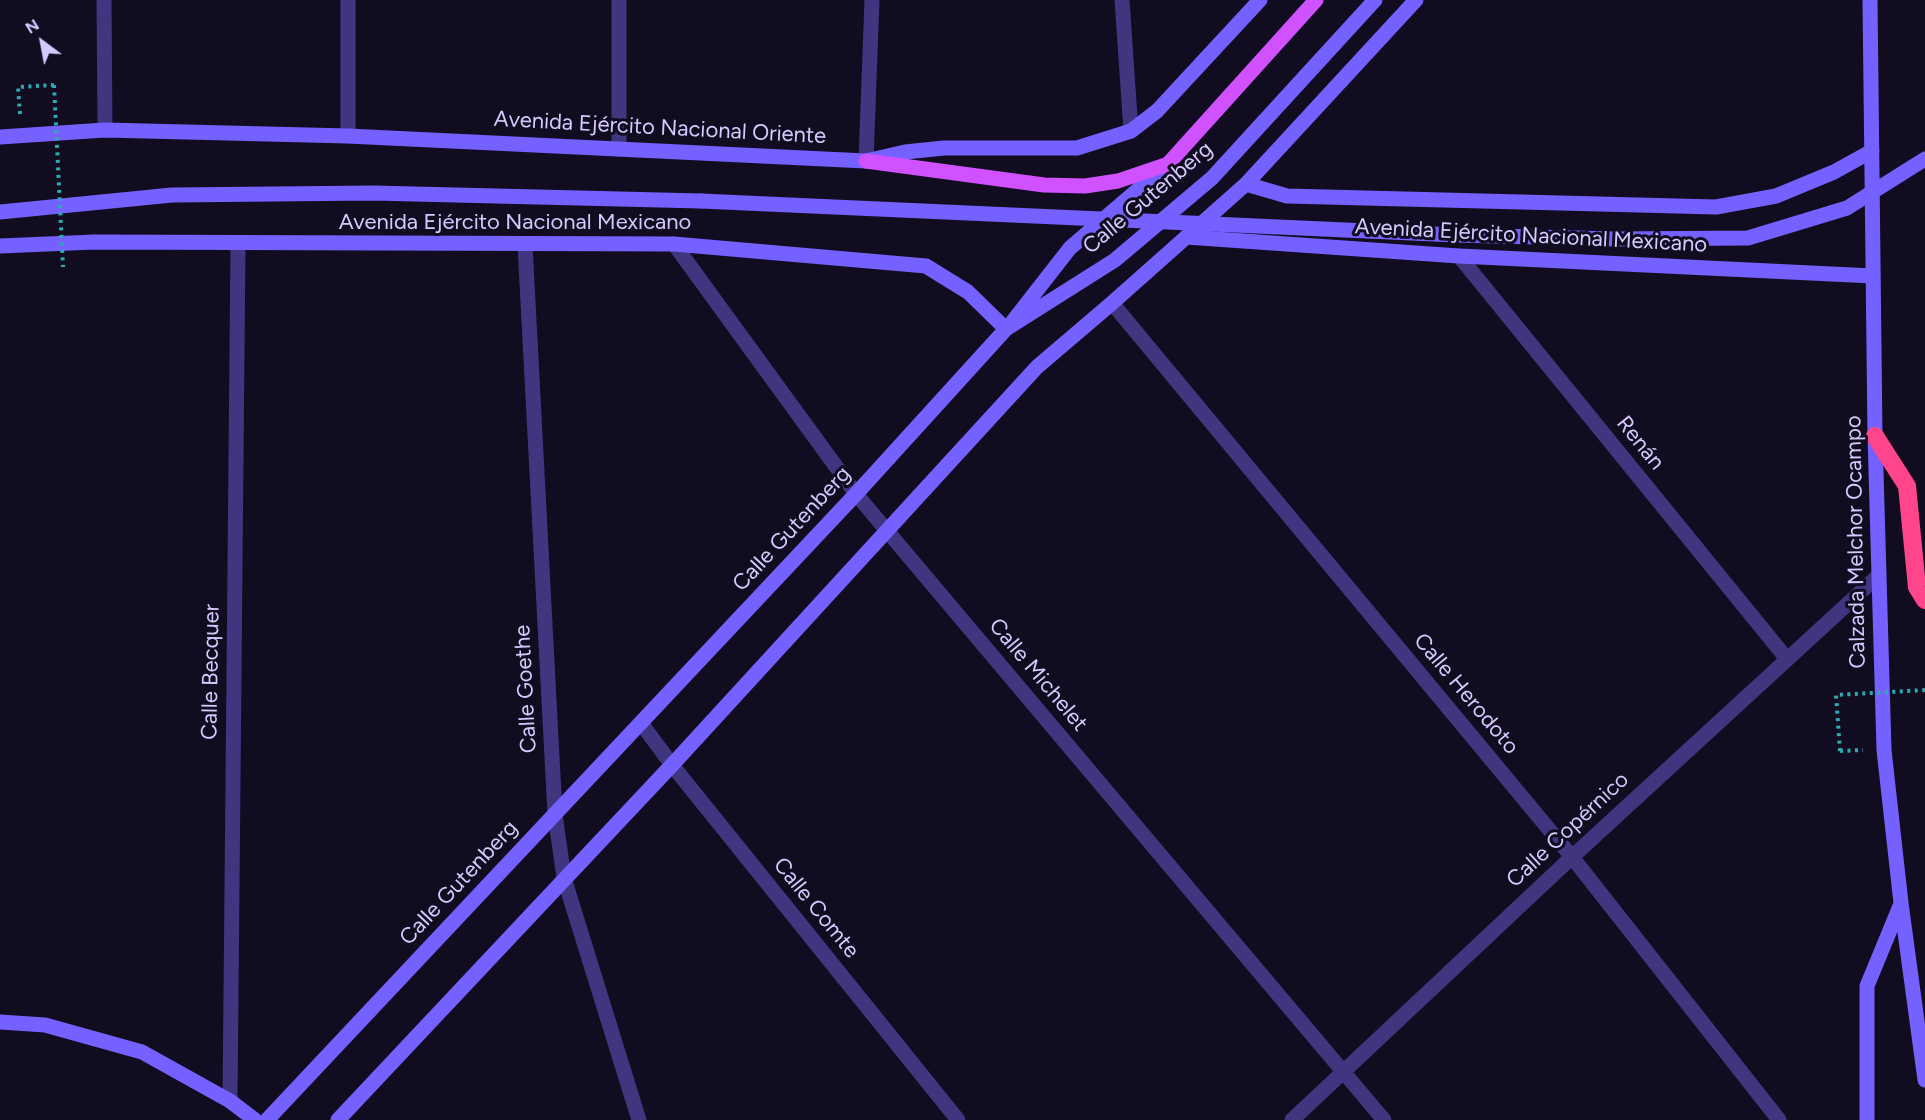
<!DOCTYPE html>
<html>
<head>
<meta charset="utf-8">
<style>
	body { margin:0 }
	#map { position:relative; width:1925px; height:1120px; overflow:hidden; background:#110c1f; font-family:Figtree,sans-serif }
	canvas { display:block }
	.north { position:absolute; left:12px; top:12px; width:60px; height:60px; -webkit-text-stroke:4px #110c1f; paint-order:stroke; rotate:328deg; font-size:16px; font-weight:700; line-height:24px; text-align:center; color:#d5caff }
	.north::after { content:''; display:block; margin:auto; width:21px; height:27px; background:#d5caff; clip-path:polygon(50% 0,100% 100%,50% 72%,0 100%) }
</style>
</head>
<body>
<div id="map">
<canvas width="1925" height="1120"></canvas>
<div class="north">N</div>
</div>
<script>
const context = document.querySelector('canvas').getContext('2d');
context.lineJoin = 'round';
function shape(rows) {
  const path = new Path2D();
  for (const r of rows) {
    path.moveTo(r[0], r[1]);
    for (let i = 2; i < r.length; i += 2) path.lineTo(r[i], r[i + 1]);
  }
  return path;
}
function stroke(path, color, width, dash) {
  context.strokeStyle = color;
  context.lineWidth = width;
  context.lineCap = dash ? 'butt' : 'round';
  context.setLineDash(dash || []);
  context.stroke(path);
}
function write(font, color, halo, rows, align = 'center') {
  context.font = font + ' Figtree,sans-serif';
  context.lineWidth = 6;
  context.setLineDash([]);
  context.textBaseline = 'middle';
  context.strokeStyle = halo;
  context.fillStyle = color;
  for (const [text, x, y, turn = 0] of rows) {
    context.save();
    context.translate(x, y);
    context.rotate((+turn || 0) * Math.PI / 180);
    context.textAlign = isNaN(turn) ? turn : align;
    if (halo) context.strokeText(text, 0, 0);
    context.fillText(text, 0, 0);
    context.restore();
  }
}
stroke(shape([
	[20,114,18,87,54,85],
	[1840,751,1863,750]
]), '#2bacb2', 4, [3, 4.5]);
stroke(shape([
	[104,0,105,130],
	[619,0,619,149],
	[1122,0,1131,131],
	[348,136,348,0],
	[866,161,872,0],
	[674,244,856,494,1384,1120],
	[525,245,555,814,564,878,639,1120],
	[1459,256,1787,659],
	[1112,303,1572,857,1779,1120],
	[641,723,672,765,958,1120],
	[230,1101,238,244],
	[1292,1120,1572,857,1878,576]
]), '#40367f', 15);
stroke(shape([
	[1870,0,1875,436,1884,750,1901,903,1925,1080],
	[0,137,105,130,348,136,866,161,905,152,944,148,1077,148,1131,131,1157,111,1260,0],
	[1246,184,1287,196,1716,207,1776,196,1834,172,1872,151],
	[0,212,172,195,374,193,701,201],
	[1186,237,1459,256,1873,276],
	[0,246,94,242,674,244,926,266,968,292,1006,329],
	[1013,321,1070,248,1168,164],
	[0,1022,45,1025,142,1052,230,1101,255,1120],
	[267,1120,856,494,1006,329,1115,260,1212,178,1375,0],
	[338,1120,672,765,1037,367,1112,303,1246,184,1416,0],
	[1867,1120,1867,986,1900,906]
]), '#7561ff', 15);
stroke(shape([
	[866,161,1044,185,1085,186,1118,181,1168,164,1316,0]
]), '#d051ff', 15);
stroke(shape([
	[1875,436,1907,486,1917,587,1925,600]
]), '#ff458b', 18);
stroke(shape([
	[54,85,63,267],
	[1840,751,1836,695,1925,690]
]), '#2bacb2', 4, [3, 4.5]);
stroke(shape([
	[701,201,1456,235,1615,239,1748,238,1847,208,1925,159]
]), '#7561ff', 15);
write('22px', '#d5caff', '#110c1f', [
	["Avenida Ejército Nacional Oriente",660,128,3],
	["Calle Gutenberg",1148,198,-40],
	["Avenida Ejército Nacional Mexicano",515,223],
	["Avenida Ejército Nacional Mexicano",1531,236,3],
	["Renán",1640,443,51],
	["Calle Gutenberg",792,529,-47],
	["Calzada Melchor Ocampo",1856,542,-91],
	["Calle Becquer",211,672,-89],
	["Calle Michelet",1038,675,50],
	["Calle Goethe",526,689,-93],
	["Calle Herodoto",1466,694,50],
	["Calle Copérnico",1568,830,-43],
	["Calle Gutenberg",459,883,-47],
	["Calle Comte",816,908,51]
]);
</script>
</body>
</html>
